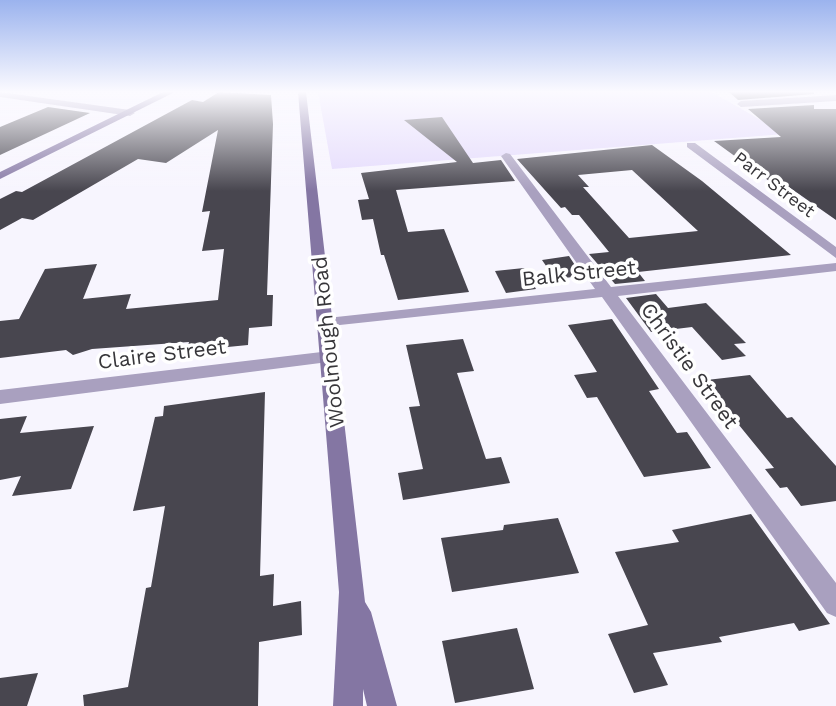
<!DOCTYPE html>
<html>
<head>
<meta charset="utf-8">
<style>
  body { margin:0 }
  canvas { display:block; background:#f7f5fe }
</style>
</head>
<body>
<canvas width="836" height="706"></canvas>
<script>
const ctx = document.querySelector('canvas').getContext('2d');
ctx.lineJoin = 'round';
function fill(path, color) { ctx.fillStyle = color; ctx.fill(path, 'evenodd'); }
function drawText(font, color, halo, rows, align = 'center') {
  ctx.font = font + ' "Work Sans",sans-serif'; ctx.lineWidth = 7; ctx.setLineDash([]); ctx.textBaseline = 'middle'; ctx.strokeStyle = halo; ctx.fillStyle = color; for (const [text, x, y, turn = 0] of rows) {
    ctx.save(); ctx.translate(x, y); ctx.rotate((+turn || 0) * Math.PI / 180); ctx.textAlign = isNaN(turn) ? turn : align; if (halo) ctx.strokeText(text, 0, 0); ctx.fillText(text, 0, 0); ctx.restore();
  }
}
const green = new Path2D(`
  M318 92H712L785 134 332 169Z`);
const building = new Path2D(`
  M219 92 271 95 273 124 267 295H273L272 326 249 328 248 345 187 351 189 342 92 349 73 355 66 350 0 358V321L19 319 45 269 97 264 83 299 131 294 126 309 218 300 224 249 202 251 210 211 202 212 218 130 166 163 138 159 33 220 22 218 0 230V199L16 191 22 192 192 100 203 102Z
  M729 92H814V94L738 100Z
  M814 105V109H836V220L786 185 776 186 714 141 781 137 748 109Z
  M48 107 90 113 0 155V127Z
  M442 117 473 163 501 160 515 181 396 190 408 232 444 229 469 292 398 300 384 255H381L373 219 362 220 358 200 369 199 361 173 457 162 404 120Z
  M652 145 702 181 791 255 638 272 645 281 615 284 589 254 609 252 579 215H572L565 207 561 208 517 159ZM632 170 698 231 629 238 583 187H589L578 175Z
  M569 256 582 276 555 279 542 260Z
  M524 268 536 289 506 293 495 271Z
  M656 294 668 308 706 303 746 343 734 344 746 356 722 360 692 327 651 332 626 298Z
  M612 319 659 389 649 391 677 433 687 432 711 468 644 477 597 397 587 398 574 375 597 372 568 325Z
  M463 339 474 371 457 373 486 459 501 457 510 483 403 500 398 473 423 469 409 407 420 406 406 345Z
  M750 375 787 418 792 417 836 466V501L801 506 787 487 780 488 765 469 774 468 721 403 713 401 698 381Z
  M265 392 260 576 274 574 273 606 301 601 302 635 259 642 258 706H84L83 695 128 687 146 588 151 587 165 506 133 511 155 417 163 416 164 406Z
  M27 416 20 433 94 426 71 489 12 496 21 476 0 480V419Z
  M751 514 830 624 799 631 794 623 719 637 722 642 653 653 668 685 634 693 608 634 648 625 615 552 679 542 672 530Z
  M558 518 579 573 452 592 441 538 503 530 504 525Z
  M517 628 534 689 455 703 442 641Z
  M38 673 27 706H0V678Z`);
const street = new Path2D(`
  M0 92 130 110 135 113 130 116 0 97Z
  M836 95V101L741 107 737 104 741 101Z
  M687 143H695L836 247V258L687 147Z
  M506 153 510 154 611 287 836 263V271L618 296 836 583V617L827 613 602 297 321 327 319 323 321 319 327 318 595 289 501 156Z
  M330 351 339 357 336 361 0 404V390Z`);
const secondary = new Path2D(`
  M163 92H175L0 179V172Z
  M298 92H306L365 602 371 612 397 706H367L363 689V706H333L339 592Z`);
const farStreetnames = [
  ["Parr Street",774,185,37]
];
const streetNames = [
  ["Balk Street",579,274,-6],
  ["Woolnough Road",329,342,-96],
  ["Claire Street",162,355,-7],
  ["Christie Street",689,366,54]
];
fill(green, '#e4dafc');
fill(building, '#48464f');
fill(street, '#a9a0bf');
fill(secondary, '#8476a3');
const sky = ctx.createLinearGradient(0, 0, 0, 191);
sky.addColorStop(0, '#9bb3ee');
sky.addColorStop(0.48, '#fbfaff');
sky.addColorStop(1, '#fbfaff00');
ctx.fillStyle = sky;
ctx.fillRect(0, 0, 836, 191);
drawText('18px', '#37363a', '#fff', farStreetnames);
drawText('21px', '#37363a', '#fff', streetNames);
</script>
</body>
</html>
